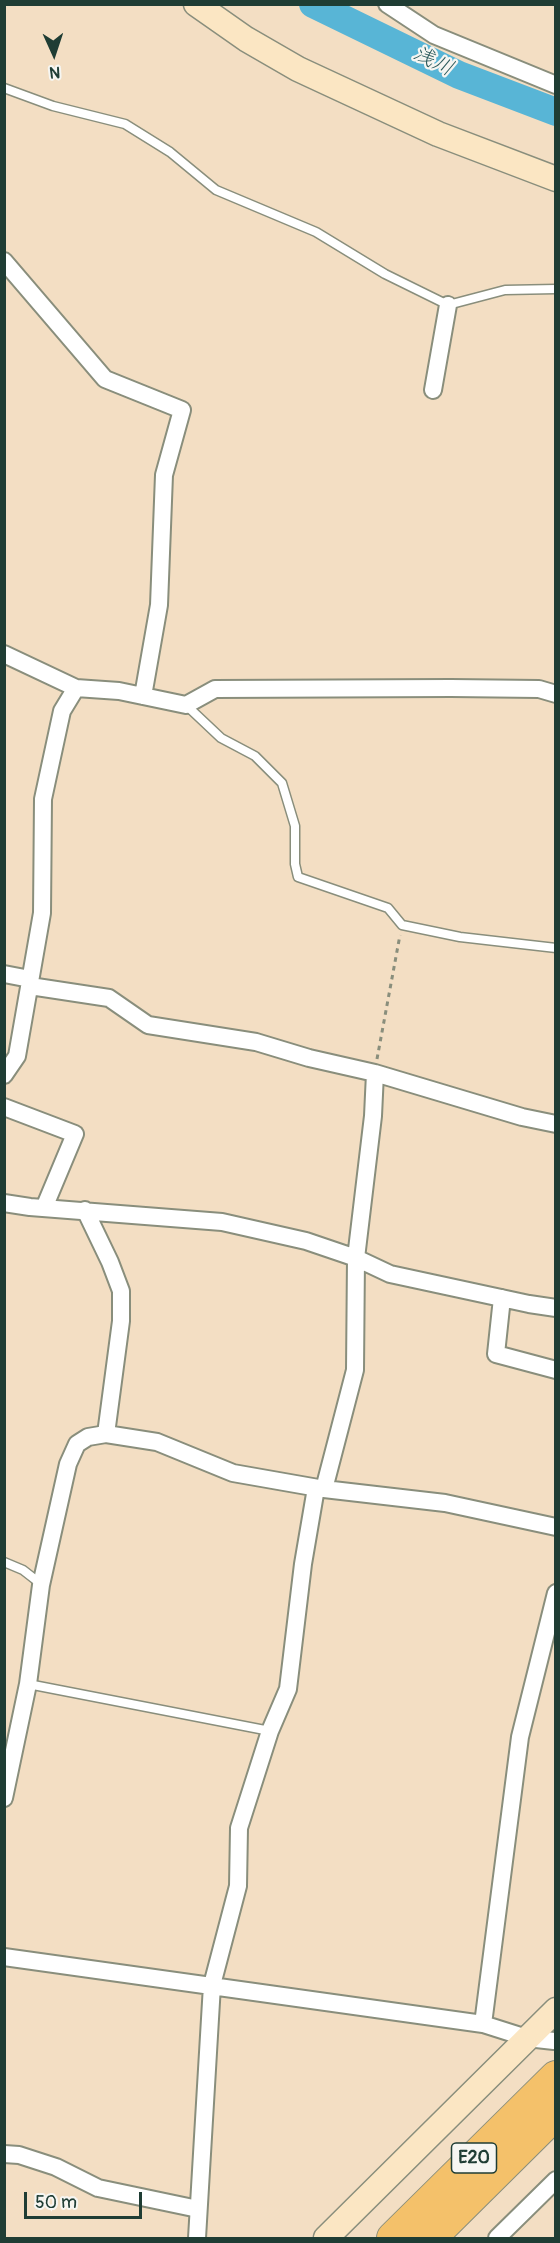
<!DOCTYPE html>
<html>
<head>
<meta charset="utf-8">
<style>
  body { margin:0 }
  #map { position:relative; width:560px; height:2243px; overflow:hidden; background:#f3dec3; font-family:Pangolin,sans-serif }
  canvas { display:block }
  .frame { position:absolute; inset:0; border:6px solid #1f3d34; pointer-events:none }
  .north { position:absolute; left:24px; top:24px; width:60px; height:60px; -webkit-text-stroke:4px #f6f6f2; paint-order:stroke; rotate:177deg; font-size:16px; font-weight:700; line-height:24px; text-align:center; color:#1f3d34 }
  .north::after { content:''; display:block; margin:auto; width:21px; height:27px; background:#1f3d34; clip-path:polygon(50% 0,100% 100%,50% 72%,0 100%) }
  .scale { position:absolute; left:24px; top:2192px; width:118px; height:27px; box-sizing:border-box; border:3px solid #1f3d34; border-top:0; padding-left:8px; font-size:18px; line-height:21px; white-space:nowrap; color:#1f3d34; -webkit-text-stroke:4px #f6f6f2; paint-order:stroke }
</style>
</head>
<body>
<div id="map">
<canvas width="560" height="2243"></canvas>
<div class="frame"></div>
<div class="north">N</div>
<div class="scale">50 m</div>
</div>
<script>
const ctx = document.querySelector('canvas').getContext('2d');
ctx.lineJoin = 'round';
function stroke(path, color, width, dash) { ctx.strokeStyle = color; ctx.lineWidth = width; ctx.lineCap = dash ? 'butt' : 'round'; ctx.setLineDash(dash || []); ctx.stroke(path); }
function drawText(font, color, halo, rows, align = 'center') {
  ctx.font = font + ' Pangolin,"Klee One",sans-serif'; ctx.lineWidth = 4.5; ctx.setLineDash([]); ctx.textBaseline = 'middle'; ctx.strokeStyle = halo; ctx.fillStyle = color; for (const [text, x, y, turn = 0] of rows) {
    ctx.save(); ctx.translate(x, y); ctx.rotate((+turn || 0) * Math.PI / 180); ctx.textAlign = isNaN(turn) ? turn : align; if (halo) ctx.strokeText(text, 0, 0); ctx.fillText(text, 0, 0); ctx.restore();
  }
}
const river = new Path2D(`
  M313 4 459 75 556 112`);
const path = new Path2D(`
  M377 1059 400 935`);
const lane = new Path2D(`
  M4 88 53 106 125 124 170 152 216 190 316 232 385 274 448 305 505 290 556 289
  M186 705 221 738 255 756 282 783 295 826V864L298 877 388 908 402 925 460 937 556 948
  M4 1562 23 1570 41 1584
  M28 1684 270 1731`);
const street = new Path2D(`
  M387 4 434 35 556 85
  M4 261 105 379 182 410 164 475 159 605 143 696
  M433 390 448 305
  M4 654 76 688 119 691 186 705 215 689 451 688 539 689 556 694
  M4 974 30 979
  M30 986 109 998 148 1025 256 1042 309 1058 375 1073 522 1117 556 1124
  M4 1075 17 1056 42 913 43 799 62 711 76 688
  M4 1107 75 1134 44 1208
  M4 1203 30 1207 222 1222 306 1241 356 1258 390 1274 529 1304 556 1308
  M85 1210 110 1262 121 1291V1321L106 1434
  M502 1298 496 1354 556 1370
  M324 1489 355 1370 356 1258 373 1116 375 1073
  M4 1798 28 1684 41 1585 68 1464 77 1444 88 1437 106 1434 157 1442 233 1473 324 1489 445 1503 556 1527
  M4 1957 483 2024 527 2038 554 2041
  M483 2024 520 1737 556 1593
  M4 2154 19 2155 56 2167 98 2188 198 2209
  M197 2238 212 1985 238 1886 239 1828 270 1731 288 1689 303 1564 316 1488
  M497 2238 556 2180`);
const secondary = new Path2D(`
  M196 4 246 39 298 69 438 134 556 179
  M326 2238 556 2010`);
const highway = new Path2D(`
  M393 2238 556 2077
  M430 2238 556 2113`);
const shields = [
  [474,2158,45]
];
const shieldNames = [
  ["E20",474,2158]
];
const waterNames = [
  ["浅川",433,62,26]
];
stroke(river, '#58b5d6', 28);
stroke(lane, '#898e7c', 11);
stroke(street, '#898e7c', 20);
stroke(secondary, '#898e7c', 27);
stroke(highway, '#898e7c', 34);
stroke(path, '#898e7c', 3, [4.5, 4.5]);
stroke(lane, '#fff', 8);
stroke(street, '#fff', 16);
stroke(secondary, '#fbe6c3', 24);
stroke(highway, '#f4c16a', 32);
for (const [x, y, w] of shields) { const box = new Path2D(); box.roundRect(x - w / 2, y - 15, w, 30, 4.5); ctx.fillStyle = '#f6f6f2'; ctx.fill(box); stroke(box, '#1f3d34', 1.5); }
drawText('bold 18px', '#1f3d34', null, shieldNames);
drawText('italic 21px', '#2d5b5c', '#f6f6f2', waterNames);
</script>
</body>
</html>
